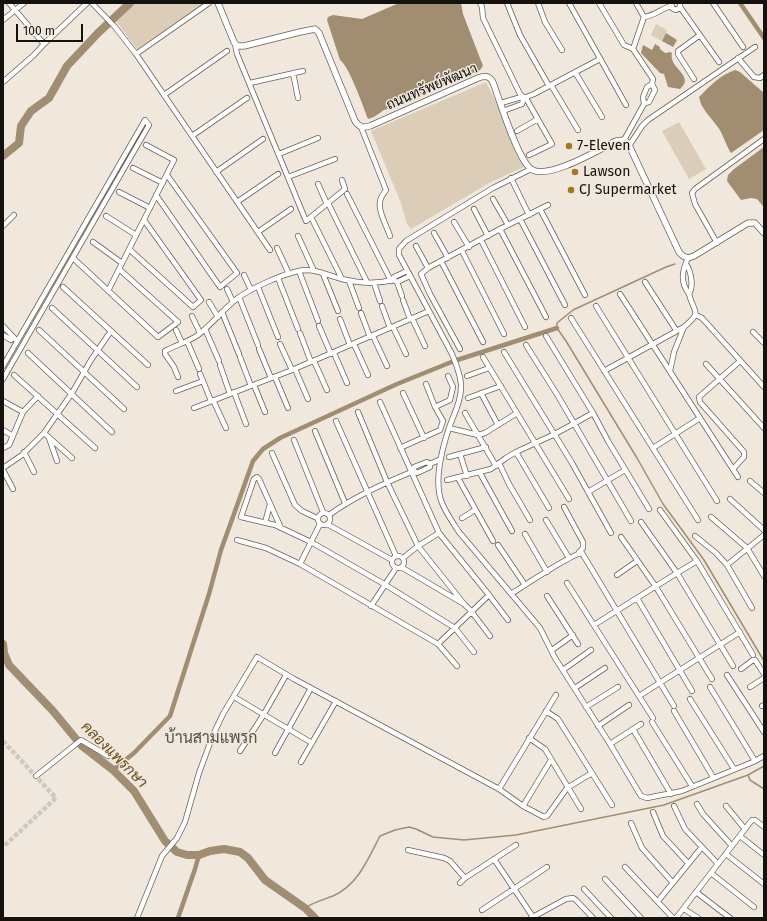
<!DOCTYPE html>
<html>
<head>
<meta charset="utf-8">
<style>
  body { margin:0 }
  #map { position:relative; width:767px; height:921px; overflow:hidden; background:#f0e8dd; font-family:"Fira Sans",sans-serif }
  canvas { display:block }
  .frame { position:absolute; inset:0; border:4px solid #14120e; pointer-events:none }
  .scale { position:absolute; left:16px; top:24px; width:67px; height:18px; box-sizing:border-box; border:2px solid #14120e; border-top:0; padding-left:5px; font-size:12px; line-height:14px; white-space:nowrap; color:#14120e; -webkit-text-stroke:3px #f0e8dd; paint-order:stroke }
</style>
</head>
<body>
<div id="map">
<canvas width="767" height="921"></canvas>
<div class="frame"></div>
<div class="scale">100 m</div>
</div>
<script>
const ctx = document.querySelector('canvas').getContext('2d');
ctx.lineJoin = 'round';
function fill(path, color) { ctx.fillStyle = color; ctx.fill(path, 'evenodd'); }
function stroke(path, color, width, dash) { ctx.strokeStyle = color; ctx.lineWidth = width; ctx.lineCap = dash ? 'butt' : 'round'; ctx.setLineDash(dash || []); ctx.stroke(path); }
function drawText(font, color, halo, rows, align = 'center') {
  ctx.font = font + ' "Fira Sans",Sarabun,sans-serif'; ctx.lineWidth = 3; ctx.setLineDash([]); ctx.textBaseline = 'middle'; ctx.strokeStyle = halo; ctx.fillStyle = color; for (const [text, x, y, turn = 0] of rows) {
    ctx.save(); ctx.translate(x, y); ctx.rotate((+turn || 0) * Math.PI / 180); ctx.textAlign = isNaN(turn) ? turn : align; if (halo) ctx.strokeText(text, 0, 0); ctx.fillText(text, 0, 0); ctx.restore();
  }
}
const green = new Path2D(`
  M133 3H204L137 49 116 21Z
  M656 24 667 30 662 41 651 35Z
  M486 82 501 112 524 167 491 182 411 229 407 224 401 203 371 131Z
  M679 122 706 169 689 179 662 131Z`);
const water = new Path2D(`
  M399 3H461L463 14 483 66 480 70 471 74 457 78 405 103 384 110 374 117 368 119C363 106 349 66 340 60L327 20 328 17 333 15 362 19Z
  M666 33 677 40 673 47 662 41Z
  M655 44 660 47V49L665 53 670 52 672 53C668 68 696 76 680 89L668 87 664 74 660 73 641 53 643 45 652 50Z
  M735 70 740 72 764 93V130L731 153C725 144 723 133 717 126 710 116 701 109 699 97 710 86 720 75 735 70Z
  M764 147V205L763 206 757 199 751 198 741 200 727 181 728 175 734 169Z`);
const stream = new Path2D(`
  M675 264 666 267 573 310 557 323V328L566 341 637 458 663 504 704 560 764 661
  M748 775 750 780 764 789
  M305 908C314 902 323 900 333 896 358 885 368 859 380 836L395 830 409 827 416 829 433 837 464 840 516 835 664 805 748 775 764 766`);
const canal = new Path2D(`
  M740 3 764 38
  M113 770 134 753 170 716 209 594 221 550 253 461 263 449 280 438 397 384 454 361 557 328
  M178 918 195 869 199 855`);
const river = new Path2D(`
  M3 156 19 143 21 126 31 111 49 98 67 66 98 33 130 3
  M3 644 4 653 9 665 53 711 81 745 113 770 134 791 165 841 177 852 187 855H199L210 851 224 849 240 852 248 858 265 880 305 908 315 918`);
const minorTunnel = new Path2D(`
  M3 741 56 798 3 847`);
const minor = new Path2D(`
  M92 3 115 27 136 54 270 250
  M480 3 482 7 483 18 520 94 527 100 552 144 529 155
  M507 3 520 35 549 86
  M538 3 545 22 562 50
  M569 3 626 105
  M599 3 624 45 633 49 644 17C654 16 661 9 671 6
  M636 3 644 17
  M671 3 672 8 676 10 680 7V3
  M713 3 743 47
  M680 7 719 62
  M3 20 24 3
  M44 44 87 3
  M235 44 237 54 306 221 345 189 342 180
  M136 54 209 3
  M738 58 754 77 760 78 764 75
  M575 72 602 117
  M293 73 298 98
  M694 79 678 54V51L700 35
  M3 82 34 55 44 44 9 3
  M250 83 303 71
  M551 85 578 130
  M164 95 227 51
  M524 98 534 94 600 59
  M501 103 518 98H524L522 104 503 111
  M644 104 643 97 647 87 652 84
  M361 127 386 190C385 192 382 195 381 198 376 209 387 226 390 236
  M517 131 538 119
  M192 136 247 98
  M624 140 644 104 649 102 655 90 652 84 653 79 633 49
  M629 146 642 126 648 120 755 47
  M279 154 318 138
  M133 168 163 183
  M531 169 493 188 406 241 399 249V255L452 354C456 364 460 373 461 384 462 399 454 414 449 428 442 449 433 481 442 503 446 513 453 523 459 532L540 628 555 658 610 744 641 796 647 798 682 791 753 762 764 756
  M216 172 263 139
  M288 177 335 159
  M511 178 529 215
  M318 184 327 204
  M119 192 150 208
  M347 194 391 281
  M156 195 220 287 237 273 167 175
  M493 199 508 225
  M237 202 278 174
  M329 205 367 282
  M474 209 488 236
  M540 209 585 295
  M106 216 136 235
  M312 219 342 279
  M520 219 565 305
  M454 222 469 247
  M3 226 14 215
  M500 229 546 317
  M258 232 291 209
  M434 233 448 258
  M298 236 314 271
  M481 240 525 327
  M93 242 122 263
  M717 243 695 204 692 193 695 189 764 139
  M416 246 428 268
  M277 248 289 274
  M129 249 193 307 201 300 144 220
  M462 251 504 334
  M73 258 158 337 178 322 119 269
  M441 261 483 342
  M686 264C691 271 694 286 689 294 680 282 682 271 688 258
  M299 271 318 321
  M323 274 338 311
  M244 275 251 290
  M278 278 298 329
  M393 280 394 277 407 271
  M349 281 359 308
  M397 282 402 296
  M645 282 676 330
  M374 283 380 301
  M63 287 148 365
  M258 287 278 337
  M227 289 233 302
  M108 291 174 160 146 145
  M620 294 738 477
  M239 297 258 345
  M403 300 410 319
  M209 302 218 317
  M382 306 390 328
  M596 306 717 501
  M52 308 137 387
  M222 312 239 354
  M361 313 370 337
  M696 315 702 318 764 387
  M192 316 200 333
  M412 318 425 346
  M571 318 698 520
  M340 319 350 345
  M3 326 17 341
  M319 326 331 354
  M393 327 406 354
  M205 329 219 361
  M39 330 124 409
  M176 330 182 343
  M753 332 764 343
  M300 333 311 362
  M3 335 11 340
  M373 336 387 366
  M546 336 593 413 608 441 649 509
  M187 341 199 369
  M280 344 292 370
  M354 344 368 375
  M526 345 558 396 631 521
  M259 349 271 378
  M460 349 430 294 421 274 428 268 500 229 548 205
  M504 352 572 463 611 533
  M28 353 112 432
  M334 353 347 383
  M240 357 251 386
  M483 357 569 499
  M314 361 327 390
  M706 364 764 428
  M220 365 230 394
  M3 366 145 120 149 125 3 379
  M295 369 308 399
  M604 371 684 327C703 311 694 314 689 294
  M670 371 674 352 684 327
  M200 374 203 381
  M14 375 95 448
  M467 376 489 368
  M178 377 174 367 165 354V351C176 345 188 342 198 335 211 325 221 312 234 301 248 289 288 271 306 270 318 270 330 276 342 279 358 283 377 284 393 280L397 282 410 276
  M275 377 288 408
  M254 385 265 412
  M176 391 203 381 211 401
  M234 392 246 424
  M403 393 424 438
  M481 393 498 425
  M468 398 501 386
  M213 400 226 428
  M3 401 23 412
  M380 402 439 533 489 595
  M435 407 450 400 453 387 448 376
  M194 408 292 370 429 311
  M358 412 387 482 418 546 464 604
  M465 413 496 466
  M336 421 396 556
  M449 428 478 435 485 433 517 413
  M3 430 13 436
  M315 431 345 503
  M44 433 72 458
  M49 438 57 461
  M294 440 323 512
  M3 448 9 445 23 412 38 396
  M400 448 440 430 443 421 435 407 426 384
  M653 448 700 418
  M24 452 34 472
  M516 452 549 508
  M272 453 295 505 302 511 317 518
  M460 454 467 476
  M449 457 486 447
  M499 463 509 484 530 520
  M3 468 22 455 44 433 72 393 91 360 111 331
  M733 469 744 457V452L700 402 699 397 740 361
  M3 470 13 489
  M414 471 417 473 430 467V464
  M480 473 512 531
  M458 478 493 541
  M447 480 491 469 506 458 516 452 555 434 593 413
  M750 481 764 493
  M588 492 625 470
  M730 499 764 530
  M564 507 583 542V548L579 552
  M660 510 697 561 753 655
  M318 519a6 6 0 1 1 12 0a6 6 0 1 1-12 0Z
  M329 515C355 496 384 483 414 471V467L427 462 430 464 441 459
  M711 517 747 548 764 576
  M462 518 475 510
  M546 520 569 558
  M641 522 677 573 697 561
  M265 523 270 504
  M327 524 392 560
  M281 528 259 479 257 477 254 479 241 517 275 525 311 542 384 584 455 628 474 652
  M525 534 547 572
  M695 536 716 553 727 565 752 608
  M621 537 656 587 712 679
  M237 540 266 548 300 564 438 644 489 595 508 620
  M498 545 525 585
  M392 562a6 6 0 1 1 12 0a6 6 0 1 1-12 0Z
  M403 558 418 546 439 533
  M300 564 320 524
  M727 565 764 535
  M401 567 464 604 471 611 490 636
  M617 575 637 561
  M567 583 653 718
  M511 594C522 587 573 553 582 553L674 706
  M547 596 578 644
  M637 598 692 691
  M371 606 396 568
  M594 625 677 573 733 666
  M438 644 457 666
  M552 650 573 635
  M741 669 753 660H755L764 674
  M563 670 591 650
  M727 675 764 732
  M710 687 755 761
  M750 687 764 678
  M575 688 605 668
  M639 696 740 632
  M234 697 312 743
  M690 699 734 769
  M762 706 764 705
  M586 707 618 687
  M546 711 558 719 612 805
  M674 711 713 777
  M652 722 692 786
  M598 726 629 705
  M633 729 671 794
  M529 738 545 749 581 809
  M610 744 641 724
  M240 751 264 714 286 675
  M275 753 311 688
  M301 762 336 701
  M36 776 81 740 108 756
  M499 789 523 806 544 817 547 816 567 788 592 773
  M697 804 703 814 732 846
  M523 806 551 760
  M674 806 685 829 718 864
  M726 806 745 829
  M653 812 663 836 688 863
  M631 823 642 848 673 883
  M740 836 764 855
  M408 850 444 858 450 861 465 878 516 845
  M726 854 764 884
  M494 859 533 917
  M625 867 673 918
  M711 873 754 907
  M605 879 641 918
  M460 883 465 878
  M584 889 611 918
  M696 892 730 918
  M658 901 702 847
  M684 909 698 918
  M482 910 547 867
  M137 918 162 856 177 838 185 822 199 773 213 735 223 714 257 657 294 679 499 789 556 695
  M531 918 566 899 573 898 576 900 593 918
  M676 918 752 820H755L764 827`);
const tertiary = new Path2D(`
  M218 3 234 42 237 46H244L300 32 315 29 319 33 355 121C359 127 363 128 370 126L478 78C486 75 491 76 494 85 500 102 518 160 531 169 547 181 600 149 616 141L624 140 628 143 679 252 683 256 688 258 694 256 748 223H755L764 233`);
const markers = [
  [569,146,4,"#a37728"],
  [575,172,4,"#a37728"],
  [571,190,4,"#a37728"]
];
const streetNames = [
  ["ถนนทรัพย์พัฒนา",432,87,-23]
];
const poiNames = [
  ["7-Eleven",577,146],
  ["Lawson",583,172],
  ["CJ Supermarket",579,190]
];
const waterNames = [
  ["คลองแพรกษา",114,755,45]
];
const quarterNames = [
  ["บ้านสามแพรก",211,739]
];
fill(green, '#dbcdb7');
fill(water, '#a18e72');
stroke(stream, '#a18e72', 1.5);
stroke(canal, '#a18e72', 4.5);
stroke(river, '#a18e72', 8);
stroke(minorTunnel, '#cfc8be', 4.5, [4.5, 2]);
stroke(minor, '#686157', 6);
stroke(tertiary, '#686157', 7);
stroke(minor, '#fff', 4.5);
stroke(tertiary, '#fff', 5.5);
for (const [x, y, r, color] of markers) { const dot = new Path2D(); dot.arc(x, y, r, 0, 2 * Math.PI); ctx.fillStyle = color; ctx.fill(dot); stroke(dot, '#f0e8dd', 1.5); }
drawText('14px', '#14120e', '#f0e8dd', streetNames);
drawText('14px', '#14120e', '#f0e8dd', poiNames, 'left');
drawText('italic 15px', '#6d501f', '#f0e8dd', waterNames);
drawText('16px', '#595349', '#f0e8dd', quarterNames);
</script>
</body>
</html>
